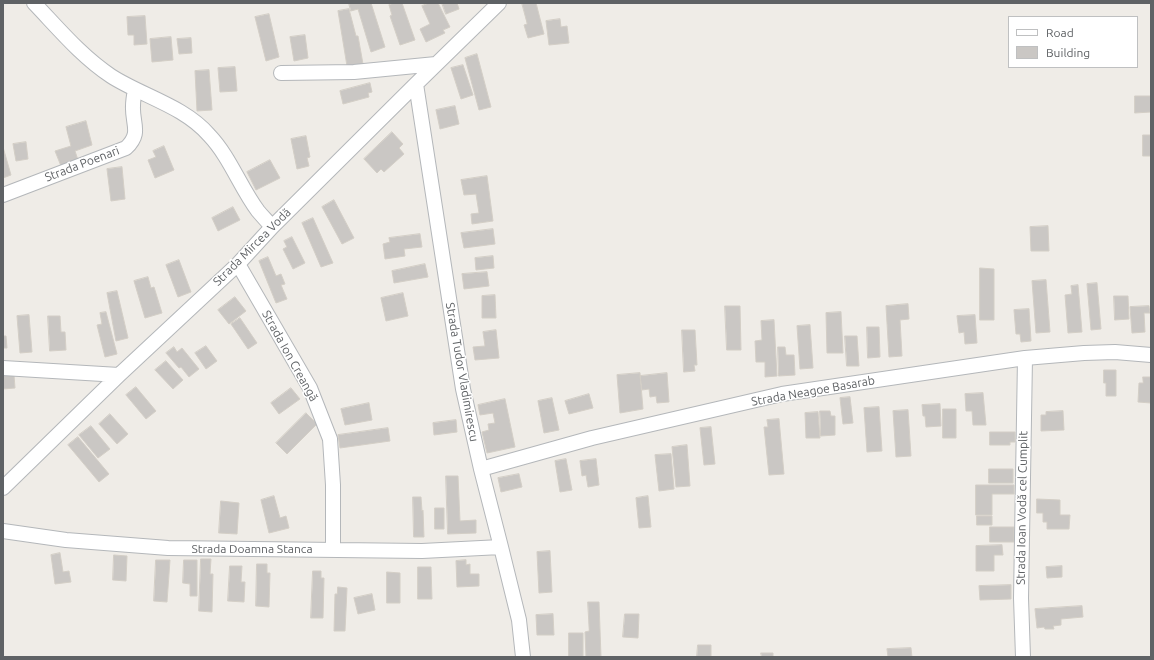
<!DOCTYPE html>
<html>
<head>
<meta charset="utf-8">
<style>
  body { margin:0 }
  #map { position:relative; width:1154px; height:660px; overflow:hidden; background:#efece7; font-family:Ubuntu,sans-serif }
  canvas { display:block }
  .frame { position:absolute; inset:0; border:4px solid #5f6265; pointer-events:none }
  .legend { position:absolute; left:1008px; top:16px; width:130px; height:52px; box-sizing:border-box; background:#fff; border:1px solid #bfc0c1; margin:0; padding:5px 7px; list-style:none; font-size:12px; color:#5f6265 }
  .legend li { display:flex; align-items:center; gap:8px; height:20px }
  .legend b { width:20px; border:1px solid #bfc0c1 }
</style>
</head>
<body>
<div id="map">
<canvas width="1154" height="660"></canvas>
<div class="frame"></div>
<ul class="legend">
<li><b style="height:5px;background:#fff"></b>Road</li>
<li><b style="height:11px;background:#cac7c4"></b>Building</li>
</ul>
</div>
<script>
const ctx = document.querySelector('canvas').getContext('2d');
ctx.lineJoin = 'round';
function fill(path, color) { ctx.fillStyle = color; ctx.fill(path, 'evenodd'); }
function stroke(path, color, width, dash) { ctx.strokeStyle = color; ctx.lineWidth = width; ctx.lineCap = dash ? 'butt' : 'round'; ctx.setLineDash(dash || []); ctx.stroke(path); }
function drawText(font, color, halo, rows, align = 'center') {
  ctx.font = font + ' Ubuntu,sans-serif'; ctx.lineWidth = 3; ctx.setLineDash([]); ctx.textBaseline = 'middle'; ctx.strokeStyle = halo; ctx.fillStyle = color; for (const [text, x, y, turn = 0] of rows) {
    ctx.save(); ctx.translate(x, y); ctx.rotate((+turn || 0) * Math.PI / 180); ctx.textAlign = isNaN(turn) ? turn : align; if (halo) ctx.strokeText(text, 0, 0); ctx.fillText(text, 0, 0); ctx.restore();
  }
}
const building = new Path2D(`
  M349 3H371L385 47 371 52 358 9 351 11Z
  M394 3H402L415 40 400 45 390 16 392 15 389 5Z
  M429 3H438L450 27 443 30 445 33 426 42 420 29 430 24 422 6Z
  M442 3H457L459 9 446 14Z
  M522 3H536L544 34 528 38 524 25 527 24Z
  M349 9 356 36H358L363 64 347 66 338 11Z
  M269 14 279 57 266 61 255 17Z
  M145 16 147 44 134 45V35H128L127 17Z
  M560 19 561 27 567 26 569 43 549 45 546 21Z
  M305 35 308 58 294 61 290 37Z
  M171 37 173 60 152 62 150 39Z
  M191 38 192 53 179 54 177 39Z
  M477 54 491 107 479 110 465 58Z
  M463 65 473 95 461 99 451 68Z
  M235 67 237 91 220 92 218 68Z
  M209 70 212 110 197 111 195 71Z
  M370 83 372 92 368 93 369 97 343 104 340 91Z
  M1135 96H1151V112L1135 113Z
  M455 106 459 124 440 129 436 110Z
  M86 121 92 145 75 151 78 160 61 166 55 151 71 146 66 127Z
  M392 132 403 144 399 148 404 154 384 172 381 169 377 173 364 159Z
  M1143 135H1151V156H1143Z
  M306 136 310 157 307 158 309 166 297 169 291 139Z
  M26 142 28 159 16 161 13 144Z
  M164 146 174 170 155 178 148 160 156 157 153 151Z
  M3 147 11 175 3 178Z
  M270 160 280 178 256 190 247 172Z
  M122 167 125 199 111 201 107 169Z
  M487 176 493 221 472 224 471 214 479 213 476 194 464 195 461 180Z
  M334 200 354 238 342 244 322 207Z
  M233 207 240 220 218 231 212 218Z
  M313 218 333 263 321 267 302 223Z
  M1048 226 1049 251H1031L1030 227Z
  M493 229 495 244 464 248 461 233Z
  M420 234 422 247 404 249 405 256 385 259 383 244 390 242 389 238Z
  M292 237 305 263 293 269 283 249 287 247 284 241Z
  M493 256 494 268 476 270 475 258Z
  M268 257 276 276 281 274 285 284 281 285 287 299 276 303 259 261Z
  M179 260 191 292 178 297 166 265Z
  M425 264 428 277 394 283 392 271Z
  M980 268 994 269V320H980Z
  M487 272 489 286 464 289 462 274Z
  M148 277 151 288 154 287 162 313 145 318 134 281Z
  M1046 280 1050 332 1036 333 1032 281Z
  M1097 283 1101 329 1091 330 1087 284Z
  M1078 285 1082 332 1068 333 1065 295 1072 294 1071 286Z
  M117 291 128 338 116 341 107 293Z
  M403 293 408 316 386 321 381 298Z
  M495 295 496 318H482V296Z
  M1114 296H1128L1129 319 1115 320Z
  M235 297 246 311 229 324 218 310Z
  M908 304 909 319 900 320 902 356 889 357 886 306Z
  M725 306H740L741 350H727Z
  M1149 306 1150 313H1144L1145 332 1132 333 1130 307Z
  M1029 309 1031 341 1021 342 1020 334H1016L1014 310Z
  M106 312 117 354 105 357 97 325 102 324 100 313Z
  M841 312 843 353H827L826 313Z
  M29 315 32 352 20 353 17 316Z
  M975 315 977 343 965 344 964 332 959 333 957 316Z
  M48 316H60L61 332H65L66 350 50 351Z
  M240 318 257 343 248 349 231 324Z
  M774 320 777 376 765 377V362H756L755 341 762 340 761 321Z
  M810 325 813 368 800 369 797 326Z
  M867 327H879L880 357 868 358Z
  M496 330 499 358 475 360 473 347 485 346 483 332Z
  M682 330H695L697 365H694L695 371 684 372Z
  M3 336H6L7 348H3Z
  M845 336H857L859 366H847Z
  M206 346 217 361 206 369 195 353Z
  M174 347 177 352 182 348 199 369 189 377 181 367 179 368 166 353Z
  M778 347H785L786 355H794L795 375 779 376Z
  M166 361 183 380 173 389 155 370Z
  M1104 370H1116V396H1106V383H1104Z
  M640 373 643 409 620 413 617 375Z
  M667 373 669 402 657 403 656 396 650 397 649 389 642 390 640 376Z
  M14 375 15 388 3 389V376Z
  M1143 377H1151V403L1138 402 1139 383H1143Z
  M136 387 156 411 146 419 126 395Z
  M291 388 300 399 279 414 271 403Z
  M983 393 986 425H973L972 411H966L965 394Z
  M589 394 593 408 569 414 565 401Z
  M850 397 853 423 843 424 840 398Z
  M552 398 559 430 544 433 538 401Z
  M505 399 515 447 487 453 482 432 489 430 488 424 495 423 493 413 480 415 478 405Z
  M369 403 372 420 345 425 341 409Z
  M940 404 941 426 926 427 925 416H923L922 405Z
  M879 407 882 451 867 452 864 408Z
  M943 409H956V438H943Z
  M908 410 911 456 896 457 893 411Z
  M820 411H830L831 416H835V435L821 436Z
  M1063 411 1064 430 1041 431V415H1046V412Z
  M818 412 820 438H806L805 413Z
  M306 413 317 424 287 454 276 443Z
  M110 414 128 434 117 444 99 424Z
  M779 419 784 474 769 475 764 427H768L767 420Z
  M456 420 457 432 434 435 433 423Z
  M91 426 110 449 98 458 79 435Z
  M711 427 715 464 704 465 700 428Z
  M388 428 390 441 340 448 338 435Z
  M990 432H1015V442H1010V445H990Z
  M78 437 109 474 99 482 68 445Z
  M687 445 690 486 676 487 672 447Z
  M671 454 674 489 659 491 655 455Z
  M566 459 572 490 560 492 555 461Z
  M596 459 599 485 588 487 586 475 582 476 580 461Z
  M989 469H1013V483H989Z
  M519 474 522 487 501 492 498 478Z
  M446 476H458L460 521 476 520V533L448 534Z
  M976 485H1014V494H992V515H976Z
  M274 496 280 518 286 516 289 528 269 533 261 500Z
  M648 496 651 527 639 528 636 498Z
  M413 497H421L422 511 423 510 424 537H414Z
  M1037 499 1060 500V515H1070L1069 529H1047V522H1043V513H1037Z
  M221 501 239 503 237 534 219 533Z
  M435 508H444V529H435Z
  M977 516H992V525H977Z
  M990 527H1014V542H990Z
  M1002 545 1003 555H994V571H976V546Z
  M550 551 552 592 539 593 537 552Z
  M60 553 63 572 69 571 71 582 55 584 51 555Z
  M114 555 127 556 126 581 113 580Z
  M201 559H211L210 574H213L212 612 199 611Z
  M156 560H170L167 602 154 601Z
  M184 560H197V596H190V584L183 583Z
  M466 560V565L470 564V574H479V586L457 587 456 561Z
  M257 564H267V573H270L269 607 256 606Z
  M230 566H242L241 582H245L244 602 228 601Z
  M1062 566V577L1047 578 1046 567Z
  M418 567H431L432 599H418Z
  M313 571H321V578H324L323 618H311Z
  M387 572 400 573V603H387Z
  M1011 585V599L980 600 979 586Z
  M338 587 347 588 345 631H334L335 594H337Z
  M372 594 375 610 358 614 354 598Z
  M588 602H599L601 657H586L585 632 589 631Z
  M1082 606 1083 617 1061 619V625L1053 626 1054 629H1045L1044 627 1037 628 1035 609Z
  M553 614 554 635H537L536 615Z
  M625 614H639L638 638 623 637Z
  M569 633H583V657H569Z
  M698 645H711V657H697Z
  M911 648 912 657H888L887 649Z
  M761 653H773V657H762Z`);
const minor = new Path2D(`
  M34 3C58 28 81 56 111 76 142 96 184 106 209 135 230 157 240 187 258 211 263 217 268 222 272 227
  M281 73 354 72 436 64
  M416 84 463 389 481 469 501 547 519 620 523 657
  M3 195 126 148C142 133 132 124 133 106 133 100 134 95 135 90
  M238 264 310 388 330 439 333 485V549
  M3 368 119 375
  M481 469 592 438 782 394 1025 358 1084 353 1115 352 1151 355
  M3 488 119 375 238 264 272 227 416 84 499 3
  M3 531 66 540 168 548 422 551 501 547
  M1023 657 1021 598 1025 358`);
const streetNames = [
  ["Strada Poenari",82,164,-21],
  ["Strada Mircea Vodă",252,247,-45],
  ["Strada Ion Creangă",290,356,61],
  ["Strada Tudor Vladimirescu",462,372,80],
  ["Strada Neagoe Basarab",813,391,-10],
  ["Strada Ioan Vodă cel Cumplit",1022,508,-89],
  ["Strada Doamna Stanca",252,549]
];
fill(building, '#cac7c4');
stroke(building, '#d3cec6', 1);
stroke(minor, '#b4b7ba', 16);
stroke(minor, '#fff', 14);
drawText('12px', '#5f6265', '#fff', streetNames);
</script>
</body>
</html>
